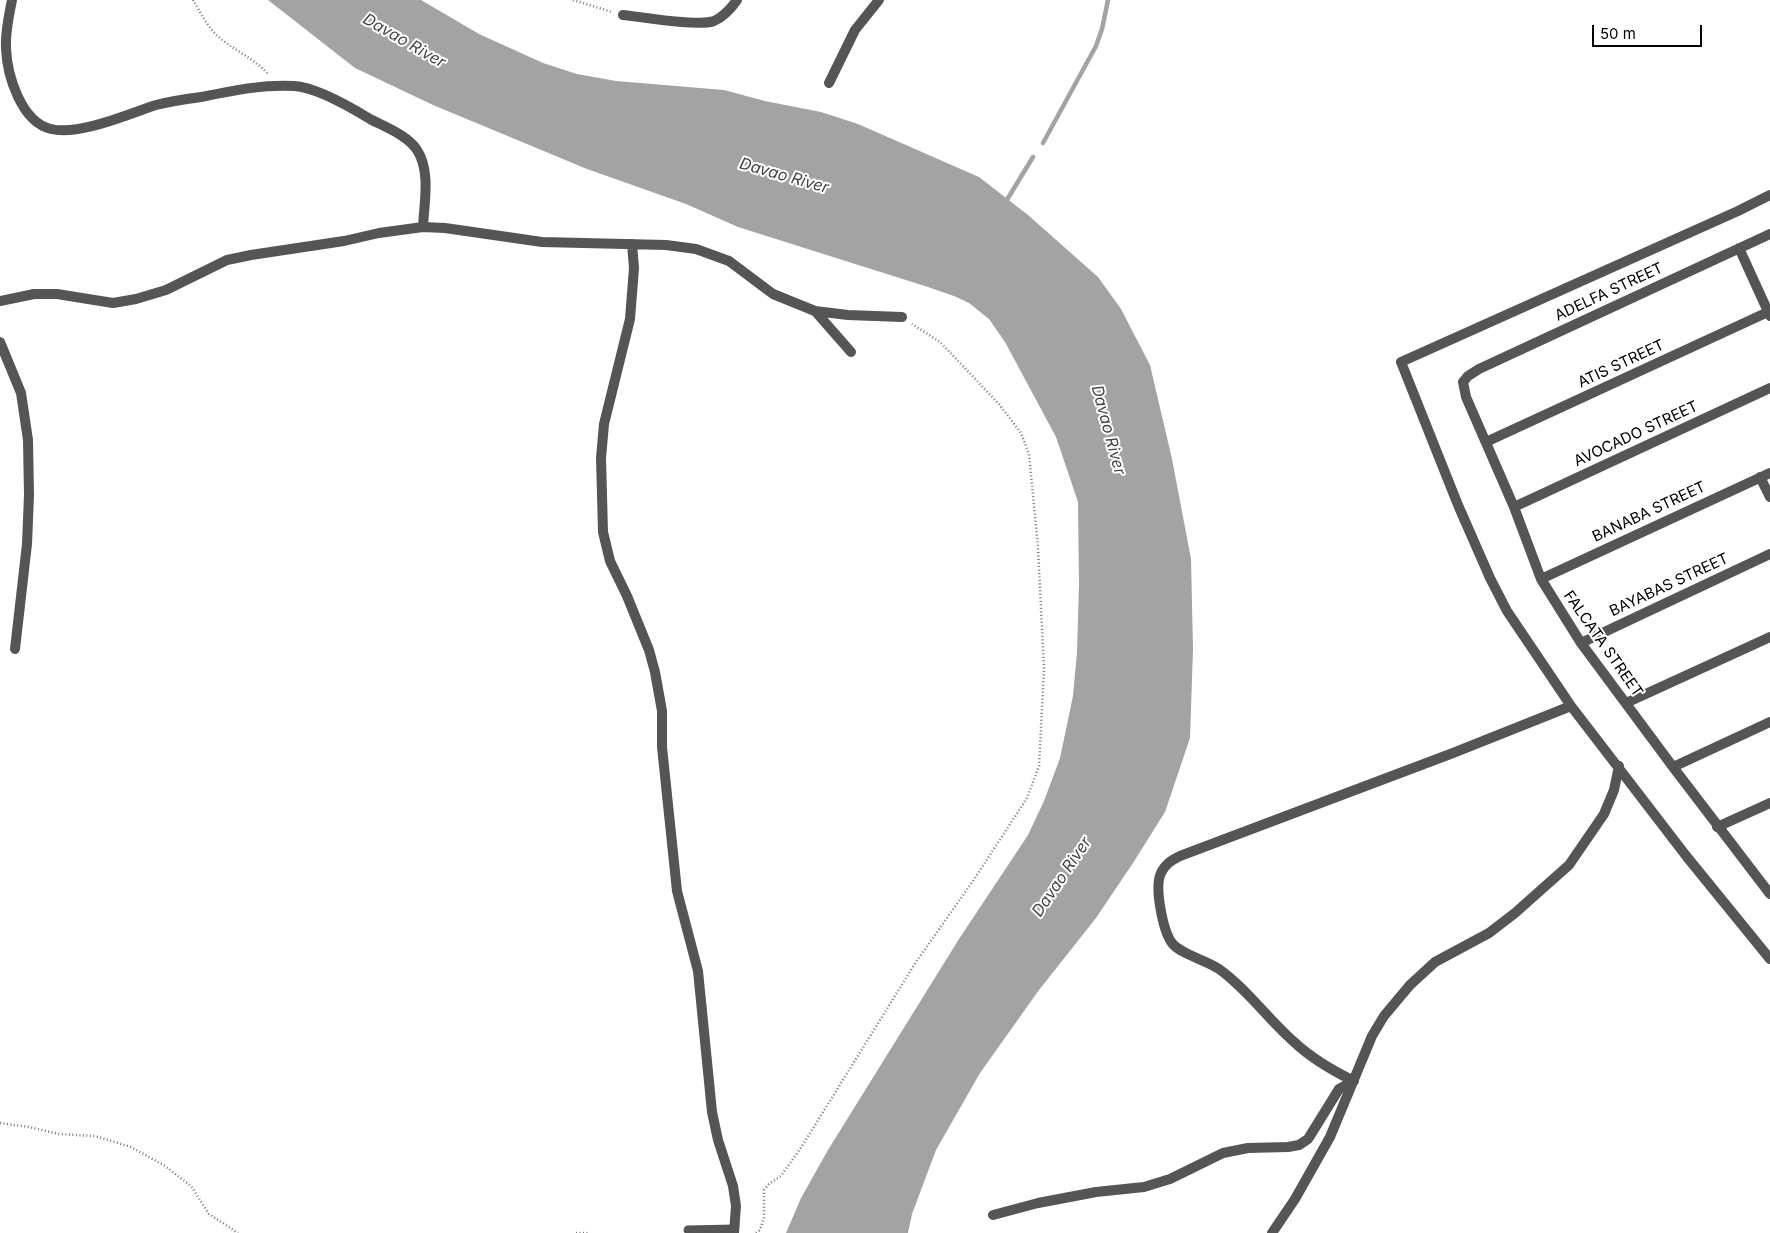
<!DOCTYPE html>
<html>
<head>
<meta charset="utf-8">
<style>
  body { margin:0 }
  #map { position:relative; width:1770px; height:1233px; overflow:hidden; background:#fff; font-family:Inter,sans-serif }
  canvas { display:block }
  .scale { position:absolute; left:1592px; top:25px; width:110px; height:22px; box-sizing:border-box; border:2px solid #000; border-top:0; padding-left:6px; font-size:15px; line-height:18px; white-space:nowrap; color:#000; -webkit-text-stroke:4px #fff; paint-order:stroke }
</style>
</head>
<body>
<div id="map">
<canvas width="1770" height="1233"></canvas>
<div class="scale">50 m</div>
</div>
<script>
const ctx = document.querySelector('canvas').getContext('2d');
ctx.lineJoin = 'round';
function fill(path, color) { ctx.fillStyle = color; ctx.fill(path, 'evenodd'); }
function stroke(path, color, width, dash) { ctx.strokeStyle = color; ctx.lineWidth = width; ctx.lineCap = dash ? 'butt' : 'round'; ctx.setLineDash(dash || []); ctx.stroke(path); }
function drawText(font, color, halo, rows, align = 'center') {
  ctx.font = font + ' Inter,sans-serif'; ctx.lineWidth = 4; ctx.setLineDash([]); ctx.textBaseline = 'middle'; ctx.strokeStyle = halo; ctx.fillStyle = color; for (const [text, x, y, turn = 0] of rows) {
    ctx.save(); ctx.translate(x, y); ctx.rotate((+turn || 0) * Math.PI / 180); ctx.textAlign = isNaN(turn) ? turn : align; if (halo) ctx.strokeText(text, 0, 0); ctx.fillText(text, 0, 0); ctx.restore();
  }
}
const water = new Path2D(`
  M268 0H421L479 34 543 63 577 74 616 81 724 90 765 101 821 112 858 124 979 177 1028 215 1098 277 1121 309 1150 365 1172 459 1191 559 1193 649 1190 738 1165 812 1133 863 1096 918 1039 990 980 1073 936 1150 912 1214 908 1233H786L801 1198 828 1150 959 939 1028 835 1044 801 1060 758 1073 696 1077 652 1079 584 1078 502 1056 437 1005 342 989 319 969 303 954 296 928 287 738 227 686 204 587 169 433 105 355 68Z`);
const stream = new Path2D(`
  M1043 143 1096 46 1102 29 1108 0
  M1005 203 1033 157`);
const path = new Path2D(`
  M193 0C201 13 208 29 221 39 237 52 255 59 269 75
  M573 0 612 12
  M0 1123 29 1127 59 1134 95 1136 131 1147 165 1166 191 1186 209 1214 238 1233
  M576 1233H588
  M756 1233 760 1230 764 1218V1190L769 1184 781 1176 802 1146 916 962 973 881 1027 798 1039 766 1044 669 1038 547 1029 454 1021 433 999 404 940 342 912 324`);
const service = new Path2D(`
  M688 1230 734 1229`);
const minor = new Path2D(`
  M12 0C9 16 5 32 6 48 7 75 21 122 51 129 79 136 128 114 156 105 171 101 186 99 201 97 231 91 263 84 294 86 315 87 352 108 370 119 385 127 407 135 417 150 431 171 424 204 423 227
  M623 15C642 17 699 27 714 21 723 17 732 7 737 0
  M829 83 855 30 879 0
  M1770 195 1738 211 1401 362 1458 505 1490 578 1507 611 1571 706 1687 857 1770 959
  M1770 234 1479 369 1468 376 1463 382 1466 397 1514 507 1541 579 1581 643 1673 767 1770 894
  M632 244 634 268 630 319 604 424 601 458 603 532 610 561 627 596 649 650 655 672 662 711V747L677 891 698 971 712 1112 718 1140 733 1186 736 1206 734 1233
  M1739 248 1770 316
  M0 301 34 294H57L113 303 136 299 166 290 227 260 251 255 344 241 379 233 423 227 445 228 542 242 666 245 696 249 729 261 773 294 815 311 848 315 902 317
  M815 311 851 352
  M0 342 21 393 28 440 29 495 27 544 15 649
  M1486 442 1768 312
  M1760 477 1770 497
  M1514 507 1770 388
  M1541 579 1770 473
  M1581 643 1770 554
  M1626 703 1770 637
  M1673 767 1770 722
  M1717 827 1770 803
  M1354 1081C1331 1070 1311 1058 1293 1041 1267 1018 1247 989 1219 969 1206 960 1180 954 1172 943 1163 931 1154 887 1161 873 1165 864 1172 860 1180 856L1453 753 1571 706
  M993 1215 1038 1203 1096 1192 1144 1187 1170 1179 1223 1153 1248 1148 1288 1147 1299 1145 1308 1139 1339 1089 1354 1081
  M1272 1233 1295 1199 1330 1137 1372 1036 1384 1016 1410 985 1435 962 1489 933 1515 913 1569 865 1604 814 1614 790 1619 766`);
const streetNames = [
  ["ADELFA STREET",1609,292,-25],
  ["ATIS STREET",1621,364,-25],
  ["AVOCADO STREET",1636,434,-25],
  ["BANABA STREET",1649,512,-25],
  ["BAYABAS STREET",1669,585,-25],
  ["FALCATA STREET",1603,644,55]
];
const waterNames = [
  ["Davao River",404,41,30],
  ["Davao River",784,176,16],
  ["Davao River",1108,430,75],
  ["Davao River",1062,877,-56]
];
fill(water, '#a3a3a3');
stroke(stream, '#a3a3a3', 4.5);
stroke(path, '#777', 2.5, [1, 2.5]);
stroke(service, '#555', 9);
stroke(minor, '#555', 10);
drawText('15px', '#000', '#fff', streetNames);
drawText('italic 16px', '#444', '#fff', waterNames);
</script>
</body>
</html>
